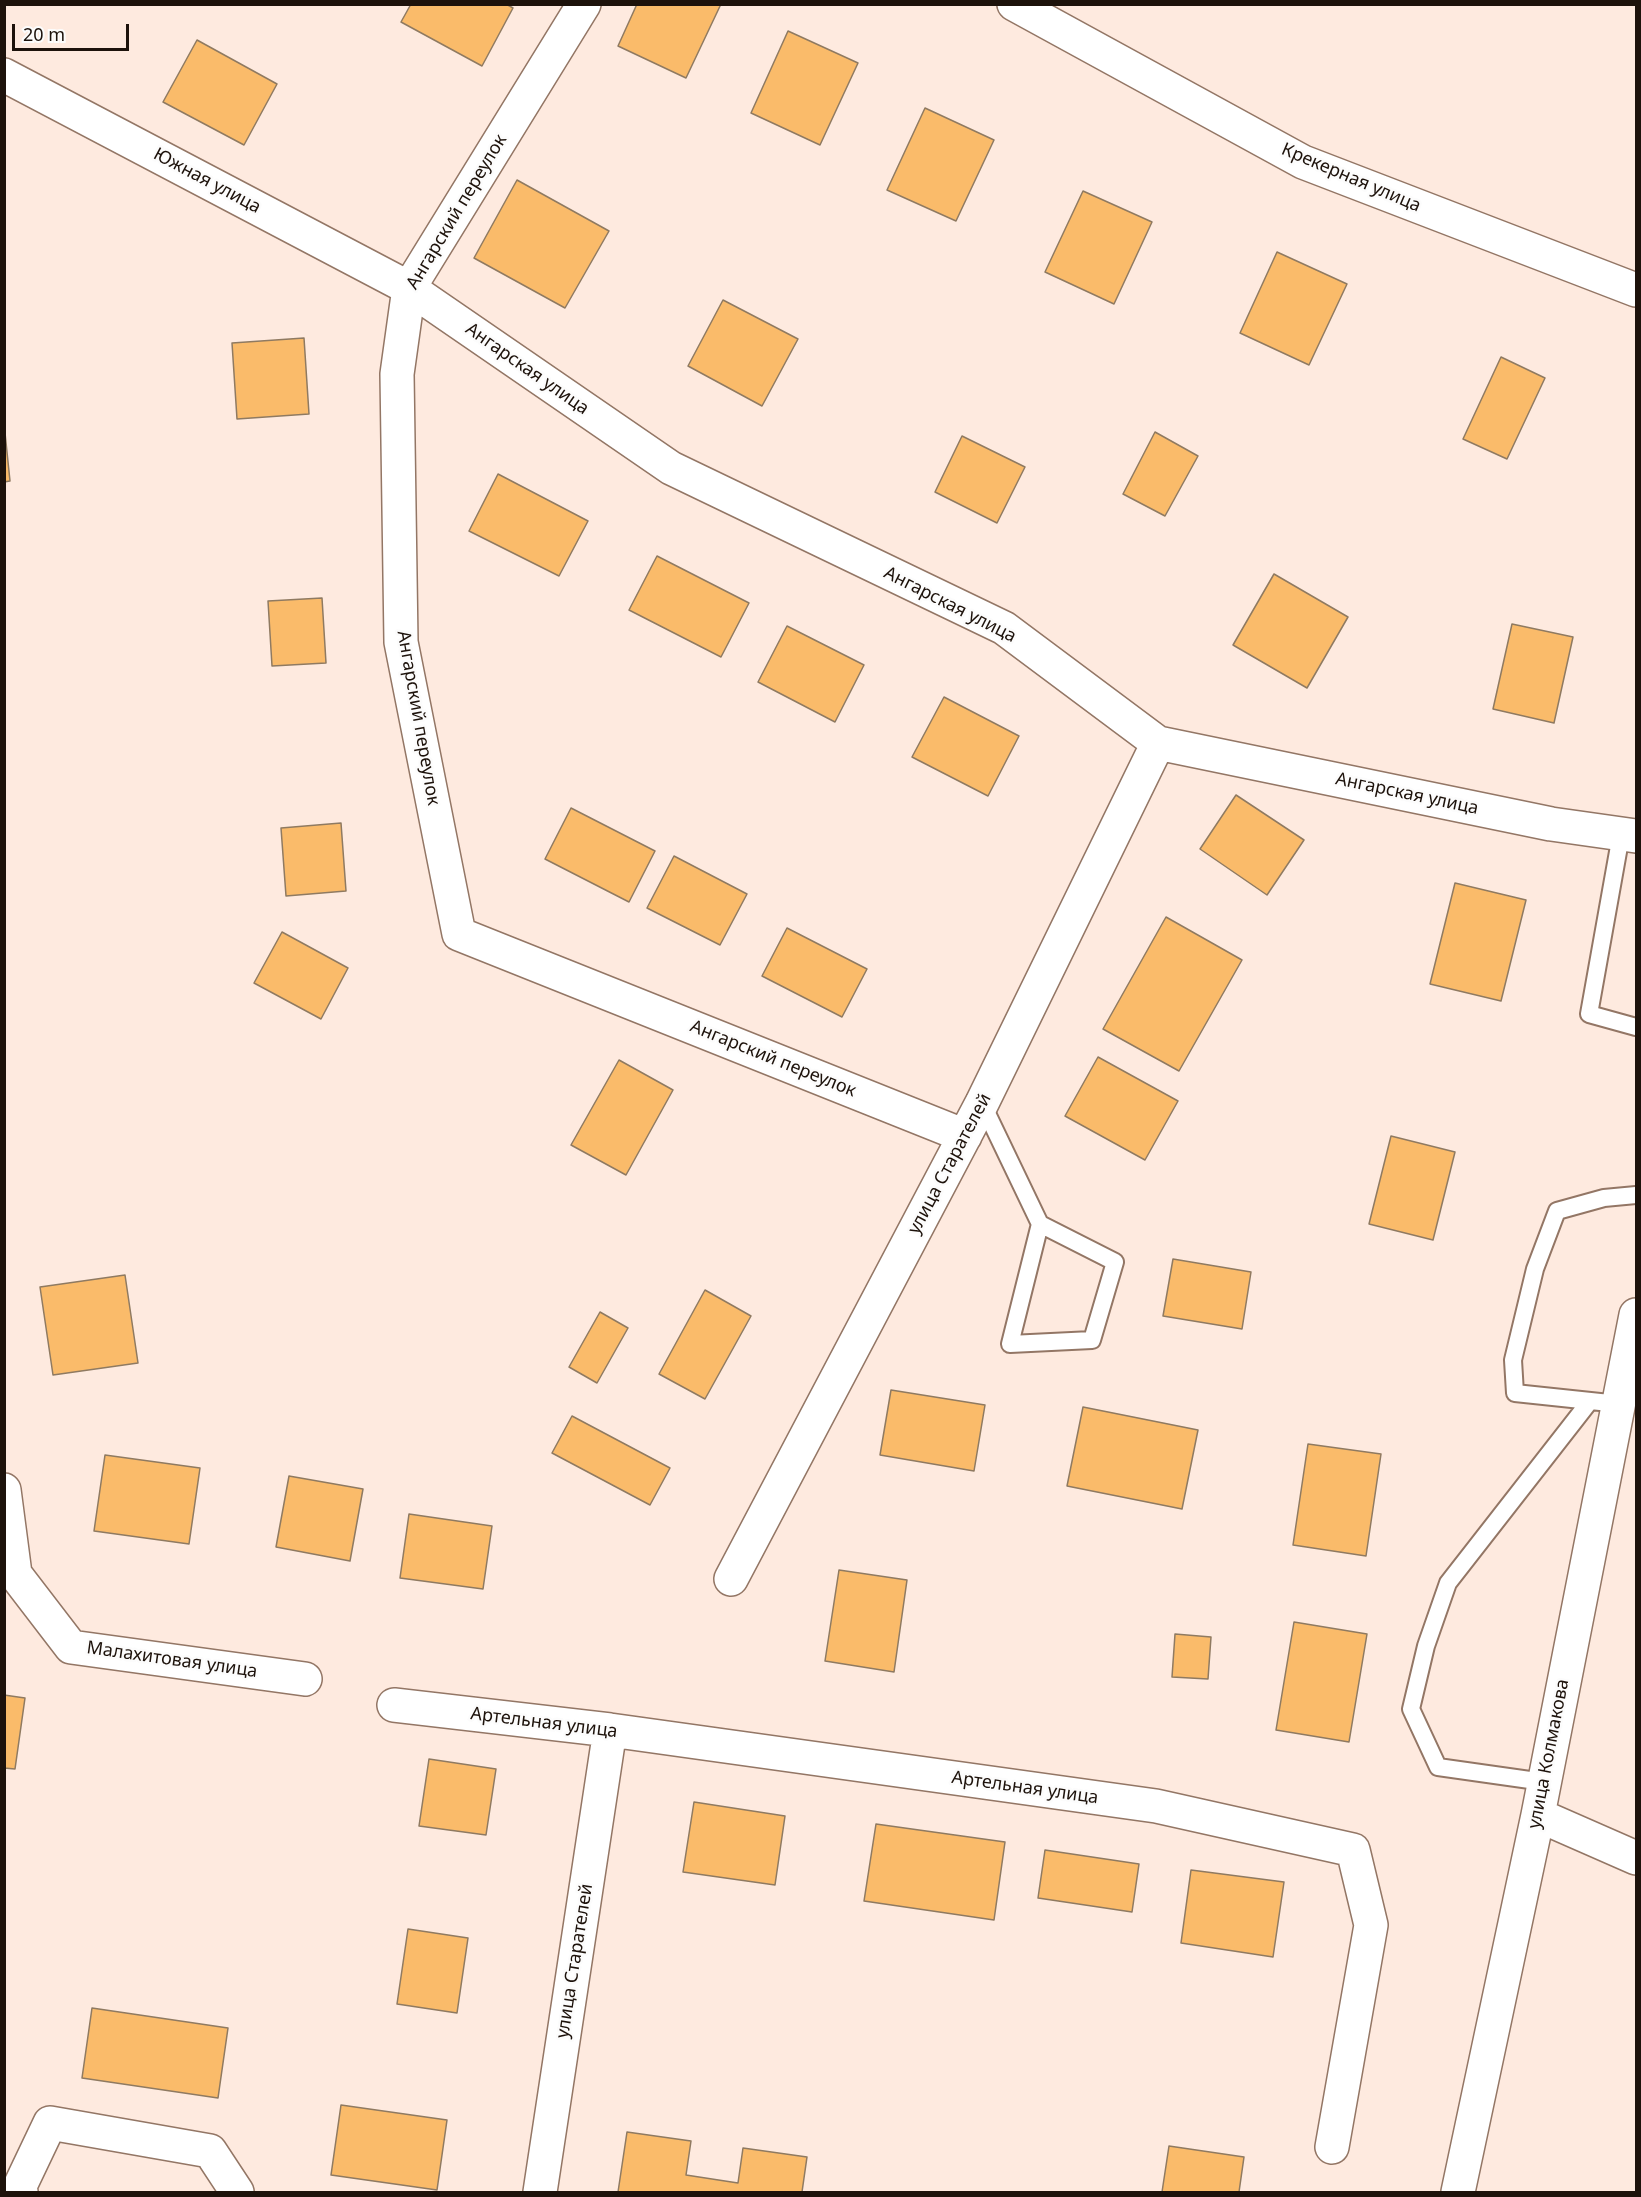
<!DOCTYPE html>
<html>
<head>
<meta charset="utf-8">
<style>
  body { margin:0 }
  #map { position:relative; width:1641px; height:2197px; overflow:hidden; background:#feeadf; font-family:"Noto Sans",sans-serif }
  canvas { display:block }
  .frame { position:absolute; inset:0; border:6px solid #1d120b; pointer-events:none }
  .scale { position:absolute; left:12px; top:24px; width:117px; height:27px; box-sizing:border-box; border:3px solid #1d120b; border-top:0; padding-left:8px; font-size:18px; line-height:21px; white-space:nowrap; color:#1d120b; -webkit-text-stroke:4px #fcfcfc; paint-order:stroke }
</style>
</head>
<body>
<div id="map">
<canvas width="1641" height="2197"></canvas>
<div class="frame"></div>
<div class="scale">20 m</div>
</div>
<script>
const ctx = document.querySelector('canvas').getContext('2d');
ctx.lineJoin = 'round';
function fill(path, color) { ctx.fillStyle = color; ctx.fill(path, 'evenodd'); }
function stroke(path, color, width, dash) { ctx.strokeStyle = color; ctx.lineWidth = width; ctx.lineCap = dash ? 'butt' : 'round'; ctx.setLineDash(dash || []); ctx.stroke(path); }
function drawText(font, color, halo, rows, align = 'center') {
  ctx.font = font + ' "Noto Sans",sans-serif'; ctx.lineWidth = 5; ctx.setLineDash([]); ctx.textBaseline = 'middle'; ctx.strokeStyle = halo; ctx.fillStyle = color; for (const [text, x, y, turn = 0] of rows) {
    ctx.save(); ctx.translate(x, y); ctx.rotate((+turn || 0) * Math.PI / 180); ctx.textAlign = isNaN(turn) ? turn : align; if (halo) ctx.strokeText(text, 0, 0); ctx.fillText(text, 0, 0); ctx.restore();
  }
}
const building = new Path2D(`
  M411 4H506L513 8 482 66 401 22Z
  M637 4H721L686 78 618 46Z
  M788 31 858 63 820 145 751 113Z
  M197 40 277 84 244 145 163 102Z
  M925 108 994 140 956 221 887 190Z
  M517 180 609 231 565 308 474 258Z
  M1083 191 1152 222 1114 304 1045 272Z
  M1277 252 1347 284 1309 365 1240 333Z
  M723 300 798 339 762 406 688 366Z
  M304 338 309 414 237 419 232 343Z
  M1501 357 1545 378 1507 459 1463 439Z
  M4 423 10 481 4 482Z
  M1155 432 1198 456 1165 516 1123 494Z
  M962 436 1025 467 997 523 935 492Z
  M498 474 588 521 559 576 469 531Z
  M657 556 749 603 721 657 629 610Z
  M1274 574 1348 617 1307 688 1233 645Z
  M322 598 326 663 272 666 268 601Z
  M1512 624 1573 637 1554 723 1493 709Z
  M787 626 864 665 835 722 758 682Z
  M944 697 1019 736 988 796 912 757Z
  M1236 795 1304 840 1267 895 1200 849Z
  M571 808 655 851 629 902 545 859Z
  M341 823 346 891 286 896 281 828Z
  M674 856 747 894 720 945 647 908Z
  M1455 883 1526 900 1501 1001 1430 984Z
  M1166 917 1242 960 1179 1071 1103 1029Z
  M787 928 867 969 842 1017 762 976Z
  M282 932 348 968 321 1019 254 983Z
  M1098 1057 1178 1101 1145 1160 1065 1116Z
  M619 1060 673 1090 626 1175 571 1145Z
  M1391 1136 1455 1152 1433 1240 1369 1224Z
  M1173 1259 1251 1272 1242 1329 1163 1316Z
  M125 1275 138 1363 53 1375 40 1287Z
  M705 1290 751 1316 705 1399 659 1374Z
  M600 1312 628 1328 597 1383 569 1367Z
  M891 1390 985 1405 974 1471 880 1455Z
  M1083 1407 1198 1430 1182 1509 1067 1486Z
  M572 1416 670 1468 650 1505 552 1453Z
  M1308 1444 1381 1454 1366 1556 1293 1545Z
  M105 1455 200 1468 189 1544 94 1531Z
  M289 1476 363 1489 350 1561 276 1547Z
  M409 1514 492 1526 483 1589 400 1578Z
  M839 1570 907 1580 894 1672 825 1661Z
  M1294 1622 1367 1634 1349 1742 1276 1730Z
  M1175 1634 1211 1637 1208 1679 1172 1677Z
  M4 1695 25 1698 15 1769 4 1768Z
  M429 1759 496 1769 486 1835 419 1826Z
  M694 1802 785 1816 775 1885 683 1872Z
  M876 1824 1005 1842 994 1920 864 1901Z
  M1045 1850 1139 1864 1132 1912 1038 1898Z
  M1191 1870 1284 1882 1273 1957 1181 1943Z
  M408 1929 468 1938 457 2013 397 2004Z
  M92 2008 228 2028 218 2098 82 2078Z
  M341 2105 447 2120 437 2190 331 2175Z
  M627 2132 691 2141 686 2175 738 2183 743 2148 807 2157 802 2192H618Z
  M1169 2146 1244 2157 1239 2192H1162Z`);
const lane = new Path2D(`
  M1621 835 1589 1014 1636 1027
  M982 1103 1040 1224 1115 1262 1092 1340 1010 1344 1040 1224
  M1619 1404 1515 1393 1513 1360 1535 1269 1557 1211 1604 1198 1636 1195
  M1544 1782 1438 1767 1411 1709 1426 1646 1448 1583 1590 1401`);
const street = new Path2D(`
  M584 4 409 288 397 374 401 642 459 934 965 1136
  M1014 4 1303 162 1636 290
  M4 75 409 288 671 468 1004 628 1158 743 1551 824 1636 836
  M4 1490 15 1574 71 1647 305 1679
  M731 1579 982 1103 1158 743
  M394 1705 610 1730 1156 1806 1353 1850 1371 1925 1332 2147
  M1538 1815 1636 1858
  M21 2192 20 2186 50 2123 210 2151 237 2192
  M540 2192 610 1730
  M1458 2192 1538 1815 1636 1315`);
const streetNames = [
  ["Крекерная улица",1351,178,23],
  ["Южная улица",207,181,28],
  ["Ангарский переулок",457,212,-59],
  ["Ангарская улица",527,369,35],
  ["Ангарская улица",950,605,27],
  ["Ангарский переулок",418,718,80],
  ["Ангарская улица",1407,794,12],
  ["Ангарский переулок",773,1059,22],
  ["улица Старателей",950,1164,-62],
  ["Малахитовая улица",172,1660,8],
  ["Артельная улица",544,1723,7],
  ["улица Колмакова",1549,1754,-79],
  ["Артельная улица",1025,1788,8],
  ["улица Старателей",575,1961,-81]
];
fill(building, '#fabb6a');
stroke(building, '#8f7a61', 1.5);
stroke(lane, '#937665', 20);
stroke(street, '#937665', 36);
stroke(lane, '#fff', 16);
stroke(street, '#fff', 33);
drawText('18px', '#1d120b', '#fcfcfc', streetNames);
</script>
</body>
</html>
